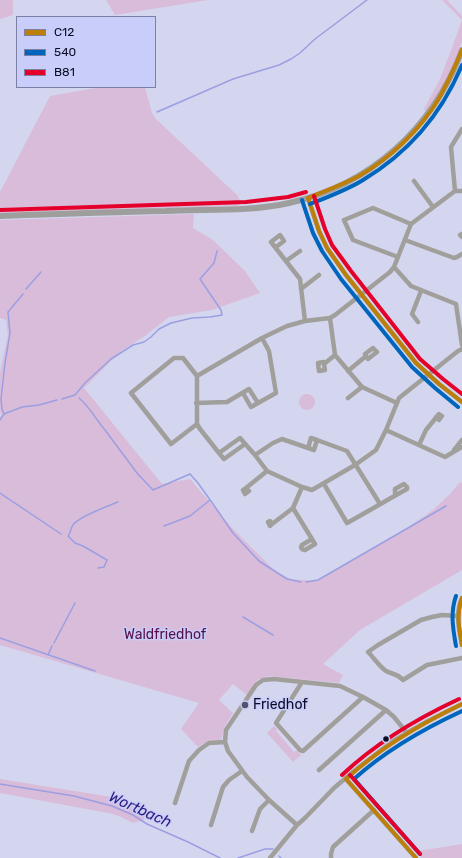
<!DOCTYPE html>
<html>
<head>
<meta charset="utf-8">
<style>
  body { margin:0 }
  #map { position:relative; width:462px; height:858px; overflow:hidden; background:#d4d6ef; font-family:Rubik,sans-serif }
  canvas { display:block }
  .legend { position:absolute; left:16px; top:16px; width:140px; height:72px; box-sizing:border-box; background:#c9cdfa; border:1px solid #7d7fa4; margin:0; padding:5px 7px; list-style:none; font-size:12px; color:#0b0b24 }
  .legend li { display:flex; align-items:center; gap:8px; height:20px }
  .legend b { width:20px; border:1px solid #7d7fa4 }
</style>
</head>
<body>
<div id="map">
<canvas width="462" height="858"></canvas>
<ul class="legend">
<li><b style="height:5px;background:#bc7f09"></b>C12</li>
<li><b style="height:5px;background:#0065bd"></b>540</li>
<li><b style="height:5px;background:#e4002b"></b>B81</li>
</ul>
</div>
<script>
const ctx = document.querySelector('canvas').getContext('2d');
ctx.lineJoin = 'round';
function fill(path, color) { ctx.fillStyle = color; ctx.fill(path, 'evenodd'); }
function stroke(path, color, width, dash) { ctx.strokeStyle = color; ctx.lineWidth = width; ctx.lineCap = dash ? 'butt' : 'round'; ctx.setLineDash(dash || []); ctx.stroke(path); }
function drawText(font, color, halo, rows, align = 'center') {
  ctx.font = font + ' Rubik,sans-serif'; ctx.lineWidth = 3; ctx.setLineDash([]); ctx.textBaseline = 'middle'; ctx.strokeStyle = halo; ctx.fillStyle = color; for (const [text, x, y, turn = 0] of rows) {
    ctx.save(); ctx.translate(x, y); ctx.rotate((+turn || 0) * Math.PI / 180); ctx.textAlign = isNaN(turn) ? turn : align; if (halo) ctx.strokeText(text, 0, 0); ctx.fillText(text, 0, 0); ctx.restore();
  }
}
const green = new Path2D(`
  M0 0H13V15L0 19Z
  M106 0H208L115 15Z
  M442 0H447L462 16V41L459 50 450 71 442 87 426 112 424 109 440 79 450 53 462 20Z
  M101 87H145L152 113 155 118 237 195 241 202 238 206 0 213V192L50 96Z
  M194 214 193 228 213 240 245 271 260 293 212 310 169 317 145 336 121 351 84 388 162 484 190 479 233 529 275 571 291 579 317 581 400 533 433 510 451 493 460 482 462 483V570L360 630 323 664 343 675 339 683 269 676 258 680 247 695 233 684 219 700 233 713 225 726 221 740C212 740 206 742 198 747L181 729 199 703 0 645V417L1 415 0 411V372L8 335 6 320 0 318V220Z
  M299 402a8 8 0 1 1 16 0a8 8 0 1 1-16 0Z
  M274 726 277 729 276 731 294 752 297 750 301 755 293 762 267 733Z
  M0 779 118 798 138 809 146 815 144 820 133 823 119 816 108 813 0 793Z
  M462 844V858H421L418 851Z`);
const stream = new Path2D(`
  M157 112 233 79 279 65 291 59 300 53 315 39 367 0
  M26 289 41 272
  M79 398C90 407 96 420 105 430L137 473 153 490 190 474 198 483 213 504 233 533 259 561 287 579 301 582
  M62 399 75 395 85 383 111 359 133 345 144 342 151 337 159 329 171 323 192 318 210 317 222 315 221 310 200 279 214 263 217 251
  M4 414 22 407 39 405 57 400
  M0 420 4 414 2 409 1 399 5 363 10 333 8 312 23 294
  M0 493 61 534
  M164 526 190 516 210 500
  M98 568 104 567 107 560 83 546 75 543 68 536C71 533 70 529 73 525 78 517 108 506 118 502
  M306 582 318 580 446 506
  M243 617 273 635
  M0 638 95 671
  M54 643 75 603
  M48 655 52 646
  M0 784 74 796 112 806 133 815 147 824 188 842 220 858
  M279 856 281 858
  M238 858 265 849H273`);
const minor = new Path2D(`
  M414 181 433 207
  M455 191 451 147 462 129
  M308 198 319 231 327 248 346 275 416 363 439 384 462 402
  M462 234 460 235 462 237
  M405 240 454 258 457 257 462 254
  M276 247 284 241 280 235 271 242 300 279 305 321
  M398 257 353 240 344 220 373 208 411 224
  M286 261 300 251
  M394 267 411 286 456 304 462 345
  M301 289 319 275
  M330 318 335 355 362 387 397 403
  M418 322 412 314 421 291
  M324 364 325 370 319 371 318 363 324 362V364L335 355
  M348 371 366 356 368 359 377 352 373 348 365 354 366 356
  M243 393 251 407 258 403
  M348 398 362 387
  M196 403 227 402 249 389 258 403 276 393 269 351 262 338
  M197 424 171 444 131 393 174 358H183L197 376
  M386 430 445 457 462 447
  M317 440 347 451 380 504
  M245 444 224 459 219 453 240 438 255 455 267 471 302 487 312 490 355 465 376 450 386 430 397 403 399 398 458 351 462 349
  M419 445 426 430 439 414 442 416 439 420 436 417
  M454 450 462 440
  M219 453 200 429 197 424V376L262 338 287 326 305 321 330 318 335 315 390 272 394 267 411 224 455 191H462
  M255 455 273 443 282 439 314 450 317 440 311 438 308 448
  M324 484 347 523C367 512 387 500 407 489V487L404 484 395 489V495
  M246 488 249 491 245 494 243 490 246 488 267 471
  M293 508 315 544 305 550 302 549 301 547 302 545 312 539
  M272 524 270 521 268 522 270 526 272 524 293 508 302 487
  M462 598C455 614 459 629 462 645
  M458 616 442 615 432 617 421 620 378 645 368 652C374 658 379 666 386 671 393 675 397 673 403 680L427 665 462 658
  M302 682 276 723 300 750 303 751 363 697
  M319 770 386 710
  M346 779 416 858
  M175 803 189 761 199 750 209 743 225 742
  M211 825 223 787 229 780 242 771
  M297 825 269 800 247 777 228 751 225 742 226 730 256 685 263 680 274 679 340 686 363 697 386 710 394 717 407 733
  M252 831 260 809 269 800
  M270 858 297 825 304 819 334 788 354 771 393 741 426 722 462 704
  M331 858V854L333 847 374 810`);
const secondary = new Path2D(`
  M0 216C55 214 111 212 166 211 207 209 249 212 289 203 371 185 433 128 462 50`);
const bus1 = new Path2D(`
  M308 198 319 231 327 248 346 275 416 363 439 384 462 402
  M308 198C325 191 342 185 359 176 390 158 419 131 438 100 447 84 455 67 462 50
  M462 598C456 614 459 629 462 645
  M346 779C381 747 420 724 462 704
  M346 779 416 858`);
const bus2 = new Path2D(`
  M302 200 313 233 322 251 341 279 412 367 435 388 458 407
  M310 204C328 197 347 190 363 180 408 153 442 113 462 65
  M456 646C453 629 450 613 456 596
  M420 854 354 779C386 750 423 729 462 711`);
const bus3 = new Path2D(`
  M314 196 325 229 332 245 351 271 420 359 443 379 462 394
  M0 210 246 202 288 197 306 192
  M342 775C377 742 416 719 459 699
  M350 775 420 854`);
const markers = [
  [245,705,4,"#51526b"],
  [386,739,3.5,"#0b0b24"]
];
const parkNames = [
  ["Waldfriedhof",165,635]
];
const poiNames = [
  ["Friedhof",253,705]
];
const waterNames = [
  ["Wortbach",140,810,24]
];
fill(green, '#d9bcda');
stroke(stream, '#9b9fe1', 1.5);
stroke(minor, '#a09f9b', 4.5);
stroke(secondary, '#9e9e9d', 6);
stroke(bus1, '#bc7f09', 4);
stroke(bus2, '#0065bd', 4);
stroke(bus3, '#e4002b', 4);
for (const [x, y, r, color] of markers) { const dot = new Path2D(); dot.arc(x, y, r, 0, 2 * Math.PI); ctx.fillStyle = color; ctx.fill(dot); stroke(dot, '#c9cdfa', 1.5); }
drawText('14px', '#590f47', '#c9cdfa', parkNames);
drawText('14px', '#0b0b24', '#c9cdfa', poiNames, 'left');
drawText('italic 15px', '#2b1d7e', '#c9cdfa', waterNames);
</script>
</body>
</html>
